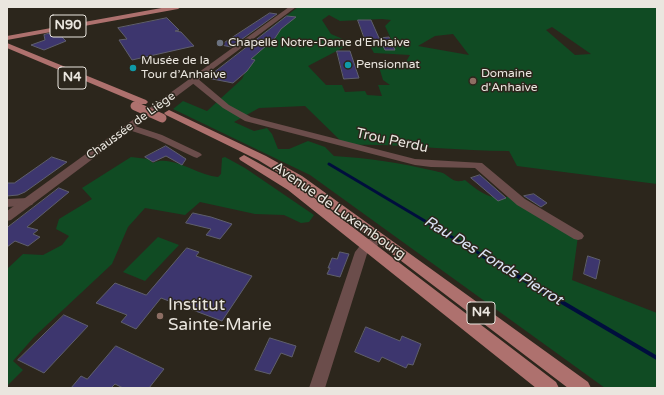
<!DOCTYPE html>
<html>
<head>
<meta charset="utf-8">
<style>
  body { margin:0 }
  #map { position:relative; width:664px; height:395px; overflow:hidden; background:#2c261c; font-family:"Varela Round",sans-serif }
  canvas { display:block }
  .frame { position:absolute; inset:0; border:8px solid #eae6df; pointer-events:none }
</style>
</head>
<body>
<div id="map">
<canvas width="664" height="395"></canvas>
<div class="frame"></div>
</div>
<script>
const ctx = document.querySelector('canvas').getContext('2d');
ctx.lineJoin = 'round';
function fill(path, color) { ctx.fillStyle = color; ctx.fill(path, 'evenodd'); }
function stroke(path, color, width, dash) { ctx.strokeStyle = color; ctx.lineWidth = width; ctx.lineCap = dash ? 'butt' : 'round'; ctx.setLineDash(dash || []); ctx.stroke(path); }
function drawText(font, color, halo, rows, align = 'center') {
  ctx.font = font + ' "Varela Round",sans-serif'; ctx.lineWidth = 3; ctx.setLineDash([]); ctx.textBaseline = 'middle'; ctx.strokeStyle = halo; ctx.fillStyle = color; for (const [text, x, y, turn = 0] of rows) {
    ctx.save(); ctx.translate(x, y); ctx.rotate((+turn || 0) * Math.PI / 180); ctx.textAlign = isNaN(turn) ? turn : align; if (halo) ctx.strokeText(text, 0, 0); ctx.fillText(text, 0, 0); ctx.restore();
  }
}
const green = new Path2D(`
  M298 7H657V184L517 166 509 151C454 151 400 143 345 145L305 106 259 108 234 122 254 131 267 128 272 134 278 149H289L308 141 325 147 334 156C368 158 401 163 435 171 438 172 443 172 446 175 453 180 456 183 465 180 480 192 492 203 513 195L578 236 572 280 657 313V388H605L310 175 173 109 183 101 207 111 242 79 263 34ZM329 15 340 21 382 19 391 20 385 26 393 43 370 46 374 53 410 55 404 65 379 67 383 80 390 85H378L382 96 367 95 365 91 345 92 342 85H326L308 66 352 43 331 34 322 20ZM552 27 591 54 575 55 546 30ZM453 34 469 55 418 46 435 36Z
  M131 157 148 159 153 163C172 154 198 176 218 177L221 174 222 158 225 157 245 168 314 215 309 222 301 223 284 215 255 214 200 202 185 215 145 208 128 227 112 264 34 337 13 361 23 370 7 386V269L23 254 43 255 62 245 69 236 56 229 59 219 92 199 82 188Z
  M158 237 179 245 145 281 123 272Z`);
const streamFar1 = new Path2D(`
  M329 164 482 255`);
const stream = new Path2D(`
  M480 254 657 358`);
const building = new Path2D(`
  M270 13 277 14 231 47 221 45Z
  M287 16 296 17 281 29 275 38 251 59 255 60 247 71 233 83 207 78Z
  M167 18 179 30 175 31 181 32 194 46 132 60 119 40 127 39 118 28Z
  M358 20H371L379 38 389 37 395 50H385L381 42H366Z
  M51 33 52 36 59 34 66 41 44 50 31 45 45 40 44 35Z
  M337 51H350L359 78 344 79Z
  M166 146 186 159 182 165 166 156 153 162 145 157Z
  M52 157 67 162 25 192 18 195 7 196V183H14Z
  M480 175 506 198 498 201 471 178Z
  M59 188 69 192 27 227 38 230 33 234 40 237 28 246 15 241 7 247V228Z
  M534 194 547 203 541 207 524 196Z
  M193 213 211 217 232 224 220 239 206 235 211 229 186 223Z
  M187 248 199 252 196 256 252 276 222 321 161 298 136 329 121 322 127 315 96 303 115 283 146 295Z
  M340 252 349 254 340 277 327 274 330 268H328L332 258 337 259Z
  M588 256 600 260 596 279 584 274Z
  M64 315 88 326 44 373 18 360Z
  M366 327 400 341 402 336 421 344 413 365 408 364 406 368 382 357 379 362 355 352Z
  M270 338 296 346 292 357 281 353 270 374 255 370Z
  M116 346 164 369 149 388H123L115 384 111 388H71L81 376 87 379Z`);
const minor = new Path2D(`
  M191 78H197L229 105 251 117 415 159 482 163 525 199 582 233 584 236 582 239 578 240 574 239 517 205 475 168 431 167 415 165 245 121 223 108 191 82Z
  M129 124 162 135 200 153 202 155 197 158 194 157 156 139 126 129 124 127Z
  M28 198 32 199 34 202 32 205 7 207V199Z
  M380 234 384 235 386 238C382 245 372 247 367 254L325 388H309L355 252 363 242Z`);
const tertiary = new Path2D(`
  M289 7H296L11 220 7 221V211Z`);
const primary = new Path2D(`
  M167 7H181L178 9 7 40V36Z
  M7 43 146 100 148 102 146 104H140L7 48Z
  M169 110 266 156 302 176 588 382 591 388H568L375 241 294 182 258 160 166 115 164 113Z
  M244 155 296 184 556 382 559 388H536L288 190 240 160 239 158Z`);
const primaryBridge = new Path2D(`
  M135 106 162 118`);
const markers = [
  [220,43,4,"#6b7280"],
  [348,65,4,"#0f9aa8"],
  [133,68,4,"#0f9aa8"],
  [473,81,4,"#8d6e63"],
  [160,316,4,"#8d6e63"]
];
const farPoinames = [
  ["Chapelle Notre-Dame d'Enhaive",228,43],
  ["Musée de la",141,61],
  ["Tour d’Anhaive",141,75],
  ["Pensionnat",356,65],
  ["Domaine",481,74],
  ["d'Anhaive",481,88]
];
const farStreetnames = [
  ["Chaussée de Liège",131,126,-36]
];
const shields = [
  [68,26,36],
  [72,78,28],
  [481,313,28]
];
const shieldNames = [
  ["N90",68,26],
  ["N4",72,78],
  ["N4",481,313]
];
const streetNames = [
  ["Trou Perdu",392,141,12],
  ["Avenue de Luxembourg",339,211,35]
];
const waterNames = [
  ["Rau Des Fonds Pierrot",493,261,31]
];
const nearPoinames = [
  ["Institut",168,306],
  ["Sainte-Marie",168,326]
];
fill(green, '#104b23');
stroke(streamFar1, '#000e3d', 3);
stroke(stream, '#000e3d', 4);
fill(building, '#3d366e');
stroke(building, '#5f5f6c', 1);
fill(minor, '#6b4d4b');
fill(tertiary, '#6b4d4b');
fill(primary, '#ae716e');
stroke(primaryBridge, '#ae716e', 9);
for (const [x, y, r, color] of markers) { const dot = new Path2D(); dot.arc(x, y, r, 0, 2 * Math.PI); ctx.fillStyle = color; ctx.fill(dot); stroke(dot, '#2c261c', 1.5); }
drawText('12px', '#eae6df', '#2c261c', farPoinames, 'left');
drawText('12px', '#eae6df', '#2c261c', farStreetnames);
for (const [x, y, w] of shields) { const box = new Path2D(); box.roundRect(x - w / 2, y - 11, w, 22, 3); ctx.fillStyle = '#2c261c'; ctx.fill(box); stroke(box, '#eae6df', 1); }
drawText('bold 13px', '#eae6df', null, shieldNames);
drawText('14px', '#eae6df', '#2c261c', streetNames);
drawText('italic 15px', '#dbe4f4', '#2c261c', waterNames);
drawText('17px', '#eae6df', '#2c261c', nearPoinames, 'left');
</script>
</body>
</html>
